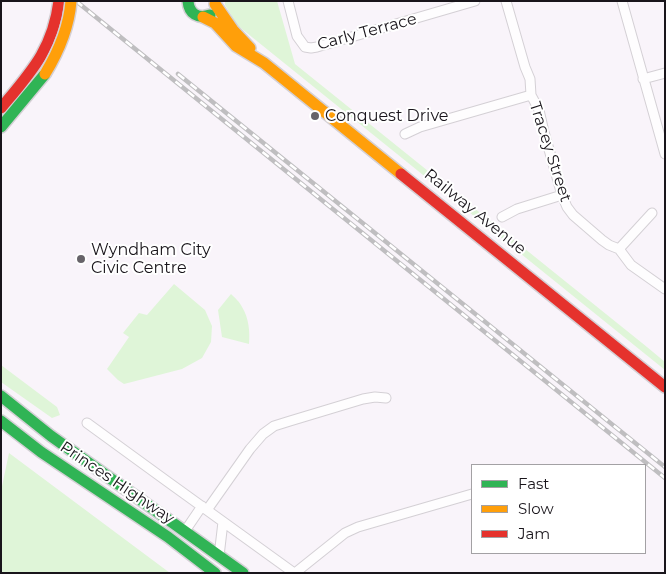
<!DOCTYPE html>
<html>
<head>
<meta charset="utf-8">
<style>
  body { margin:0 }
  #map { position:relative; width:666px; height:574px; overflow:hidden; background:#f9f4fa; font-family:Montserrat,sans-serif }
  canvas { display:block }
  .frame { position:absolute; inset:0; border:2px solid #19151b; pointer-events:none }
  .legend { position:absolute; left:471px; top:464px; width:175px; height:90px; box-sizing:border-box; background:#fff; border:1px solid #a3a1a4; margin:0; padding:6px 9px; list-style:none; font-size:15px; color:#19151b }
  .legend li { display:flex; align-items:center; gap:10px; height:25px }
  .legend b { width:25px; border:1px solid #a3a1a4 }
</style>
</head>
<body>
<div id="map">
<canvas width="666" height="574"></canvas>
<div class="frame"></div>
<ul class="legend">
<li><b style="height:6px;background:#30b455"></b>Fast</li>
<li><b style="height:6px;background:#ff9f0a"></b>Slow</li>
<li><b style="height:6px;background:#e5322d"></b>Jam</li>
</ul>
</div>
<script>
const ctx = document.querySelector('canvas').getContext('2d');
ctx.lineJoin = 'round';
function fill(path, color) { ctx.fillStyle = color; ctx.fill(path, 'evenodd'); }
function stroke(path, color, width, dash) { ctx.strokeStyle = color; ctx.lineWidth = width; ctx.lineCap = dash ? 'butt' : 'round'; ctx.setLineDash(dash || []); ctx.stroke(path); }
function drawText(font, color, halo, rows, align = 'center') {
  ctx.font = font + ' Montserrat,sans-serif'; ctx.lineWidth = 4; ctx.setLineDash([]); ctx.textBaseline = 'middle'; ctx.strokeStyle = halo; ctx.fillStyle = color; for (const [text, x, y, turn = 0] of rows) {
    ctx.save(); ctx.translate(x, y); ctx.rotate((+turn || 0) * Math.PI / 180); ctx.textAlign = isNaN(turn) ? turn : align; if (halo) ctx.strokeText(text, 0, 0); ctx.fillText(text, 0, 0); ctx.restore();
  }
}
const green = new Path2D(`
  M225 1H277L295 64 647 347 665 362V370L237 25 225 5Z
  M174 284 205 310 212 326 211 342 202 358 182 369 124 384 118 380 107 369 129 337 123 333 139 313 147 315Z
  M231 294C235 298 240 302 242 307 249 318 250 332 249 344L222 337 218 310Z
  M1 365 57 407 60 415 52 418 1 382Z
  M9 453 170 573H1V491Z`);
const street = new Path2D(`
  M288 1 297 36 305 47 311 48 317 47 475 1
  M506 1 525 67 530 79 531 95 539 110 544 132 562 195 567 207 573 215 602 240 609 245 619 249 631 265 665 289
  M622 1 665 154
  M643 79 665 73
  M405 134 420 127 531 95
  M502 217 517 209 562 195
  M619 249 652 213
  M87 423 168 482 294 573
  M207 510 250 449 263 434 274 426 290 421 363 399 375 397 386 398
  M185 531 202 506
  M219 556 223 522
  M295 573 345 533 358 527 472 494`);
const fast = new Path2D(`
  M188 1C189 14 198 19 210 15
  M1 127 45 74
  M1 396 51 436 243 573
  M1 421 41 452 168 537 215 573`);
const slow = new Path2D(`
  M215 4 233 30 250 48
  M203 17 215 23 236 46 264 63 401 174`);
const jam = new Path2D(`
  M1 108C31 72 53 49 59 1
  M401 174 665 387`);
const rail = new Path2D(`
  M76 1 665 478
  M178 74 665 467`);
const slowBridge = new Path2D(`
  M45 74C59 51 69 28 71 1`);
const markers = [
  [315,116,5,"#676369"],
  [81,259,5,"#676369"]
];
const streetNames = [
  ["Carly Terrace",367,32,-15],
  ["Tracey Street",550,152,72],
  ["Railway Avenue",475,212,39],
  ["Princes Highway",117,483,34]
];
const poiNames = [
  ["Conquest Drive",325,116],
  ["Wyndham City",91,250],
  ["Civic Centre",91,268]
];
fill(green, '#dff5d8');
stroke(street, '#d4d0d5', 11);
stroke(fast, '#d4d0d5', 14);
stroke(slow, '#d4d0d5', 14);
stroke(jam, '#d4d0d5', 14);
stroke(street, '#fefdfe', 9);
stroke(fast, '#30b455', 11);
stroke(slow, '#ff9f0a', 11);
stroke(jam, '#e5322d', 11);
stroke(rail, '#bfbec0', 4.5);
stroke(rail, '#fff', 2.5, [8]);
stroke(slowBridge, '#d4d0d5', 14, []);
stroke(slowBridge, '#ff9f0a', 11);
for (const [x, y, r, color] of markers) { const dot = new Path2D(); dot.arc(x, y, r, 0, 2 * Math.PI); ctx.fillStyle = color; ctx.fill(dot); stroke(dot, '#fff', 2); }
drawText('16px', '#19151b', '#fff', streetNames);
drawText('16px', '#19151b', '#fff', poiNames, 'left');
</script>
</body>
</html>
